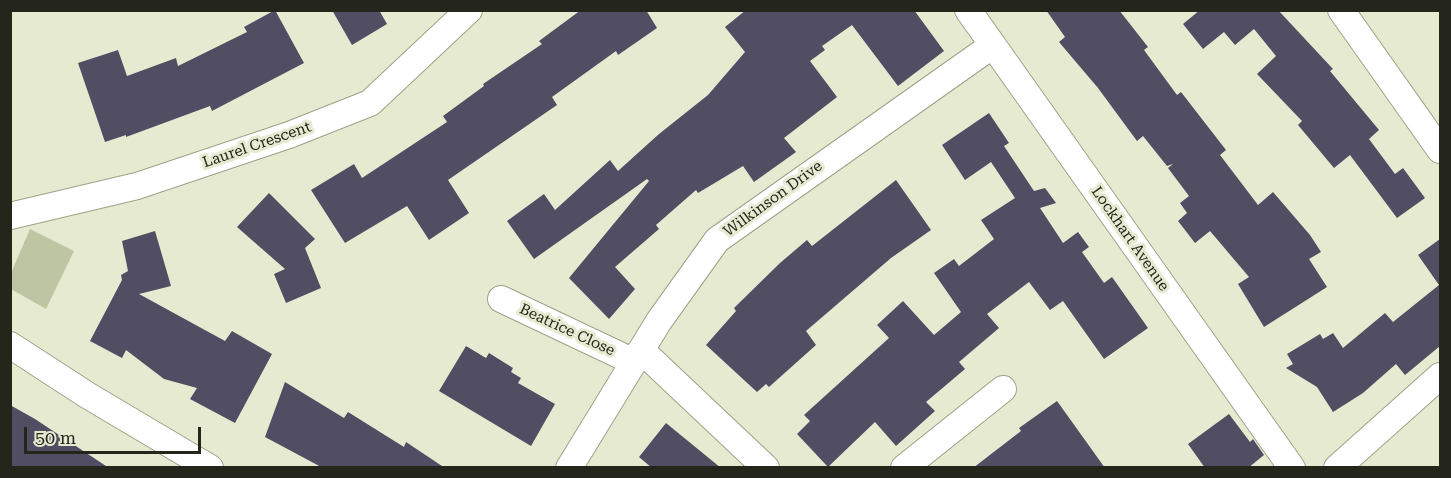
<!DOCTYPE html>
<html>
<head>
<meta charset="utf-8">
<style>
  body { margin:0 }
  #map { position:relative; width:1451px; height:478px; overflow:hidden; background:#e5ead0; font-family:"Roboto Serif",serif }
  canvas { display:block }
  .frame { position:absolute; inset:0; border:12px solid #24261c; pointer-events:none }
  .scale { position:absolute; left:24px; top:427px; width:177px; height:27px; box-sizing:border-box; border:3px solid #24261c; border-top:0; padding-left:8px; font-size:18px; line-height:21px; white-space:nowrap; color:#24261c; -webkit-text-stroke:4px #e5ead0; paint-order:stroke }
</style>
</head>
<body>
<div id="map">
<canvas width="1451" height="478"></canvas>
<div class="frame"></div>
<div class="scale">50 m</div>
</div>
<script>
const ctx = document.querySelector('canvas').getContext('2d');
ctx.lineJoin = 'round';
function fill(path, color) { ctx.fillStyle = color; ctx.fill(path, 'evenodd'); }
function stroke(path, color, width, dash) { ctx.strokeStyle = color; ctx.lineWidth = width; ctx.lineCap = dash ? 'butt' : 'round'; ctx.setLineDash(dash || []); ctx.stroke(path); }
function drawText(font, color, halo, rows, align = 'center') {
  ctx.font = font + ' "Roboto Serif",serif'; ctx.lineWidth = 6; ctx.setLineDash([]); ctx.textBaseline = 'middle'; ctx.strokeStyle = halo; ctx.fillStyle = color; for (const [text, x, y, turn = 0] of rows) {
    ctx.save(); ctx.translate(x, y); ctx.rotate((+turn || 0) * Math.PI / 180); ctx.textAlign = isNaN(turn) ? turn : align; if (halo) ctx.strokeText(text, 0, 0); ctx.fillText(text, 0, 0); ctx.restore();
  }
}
const green = new Path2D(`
  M30 229 74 251 46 309 11 289V273Z`);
const building = new Path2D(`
  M275 10 304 63 212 111 210 106 126 137V135L105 142 78 63 118 50 127 76 176 58 178 66 247 32 244 27Z
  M332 10H379L387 24 352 45Z
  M581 10H646L657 28 618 55 616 51 552 97 557 105 448 180 469 213 429 240 407 206 345 243 311 190 354 164 362 178 447 122 443 116 484 86 483 84 542 44 539 41Z
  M746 10H914L944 51 898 86 852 25 822 46 825 50 810 61 837 97 784 138 796 152 754 182 743 166 698 193 696 190 656 225 659 229 615 267 635 289 609 319 569 278 649 181 647 179 534 259 507 221 544 194 555 210 610 160 618 171 659 134 708 95 745 52 725 27Z
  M1046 10H1119L1148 47 1144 50 1177 95 1181 92 1226 150 1220 155 1258 205 1273 192 1310 235 1321 252 1309 259 1327 287 1264 327 1238 284 1249 277 1210 231 1195 243 1178 221 1187 213 1180 203 1189 196 1168 168 1173 164 1167 166 1143 136 1137 141 1098 88 1059 42 1065 37Z
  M1200 10H1278L1333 69 1330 71 1379 130 1369 139 1395 174 1403 168 1425 198 1397 218 1350 155 1334 168 1298 125 1302 121 1257 74 1276 56 1254 29 1235 45 1224 32 1203 49 1183 24Z
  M989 113 1009 143 1004 146 1034 191 1045 188 1056 203 1040 208 1063 243 1078 232 1089 247 1082 252 1104 283 1112 277 1148 328 1104 359 1063 301 1050 310 1029 282 987 314 999 328 959 362 965 369 926 402 935 411 896 446 875 422 828 467 797 434 810 421 804 415 889 338 877 325 903 301 934 335 961 312 934 273 954 259 959 266 994 239 981 220 1015 198 991 162 965 180 942 145Z
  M896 180 931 230 891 258 806 331 816 345 769 387 766 384 757 392 706 345 736 311 734 308 780 263 807 240 812 246Z
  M269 193 315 239 305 248 321 288 286 303 274 274 285 269 237 227Z
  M155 231 171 286 139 294 225 341 232 331 272 354 235 423 190 399 197 388 164 379 126 350 122 358 90 341 122 280 121 275 128 271 122 241Z
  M1440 239V346L1405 375 1396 364 1363 393 1333 412 1317 387 1286 368 1293 364 1287 354 1320 334 1323 339 1333 333 1343 348 1385 313 1393 322 1439 285 1418 255Z
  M466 346 486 358 489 353 513 368 511 372 521 378 518 383 555 404 531 446 439 391Z
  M285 382 344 418 348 412 404 447 406 442 445 468H323L265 437Z
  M1057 401 1105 468H973L1021 431 1019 428Z
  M10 405 35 419 109 468H10Z
  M1229 414 1250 442 1253 439 1264 455 1248 468H1205L1188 444Z
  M666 423 721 468H652L639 457Z`);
const minor = new Path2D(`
  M968 10 1292 468
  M1341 10 1440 150
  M10 216 137 186 289 135 370 103 469 10
  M501 299 634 362
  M10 345 87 395 210 468
  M641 350 766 468
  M569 468 659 321 717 240 993 45
  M904 468 1003 389
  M1337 468 1440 376`);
const streetNames = [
  ["Laurel Crescent",257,145,-19],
  ["Wilkinson Drive",773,199,-36],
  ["Lockhart Avenue",1130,239,55],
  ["Beatrice Close",567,330,25]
];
fill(green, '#bec5a3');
fill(building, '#514e64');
stroke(minor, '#9da288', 28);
stroke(minor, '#fff', 26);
drawText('15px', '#24261c', '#e5ead0', streetNames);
</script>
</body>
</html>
